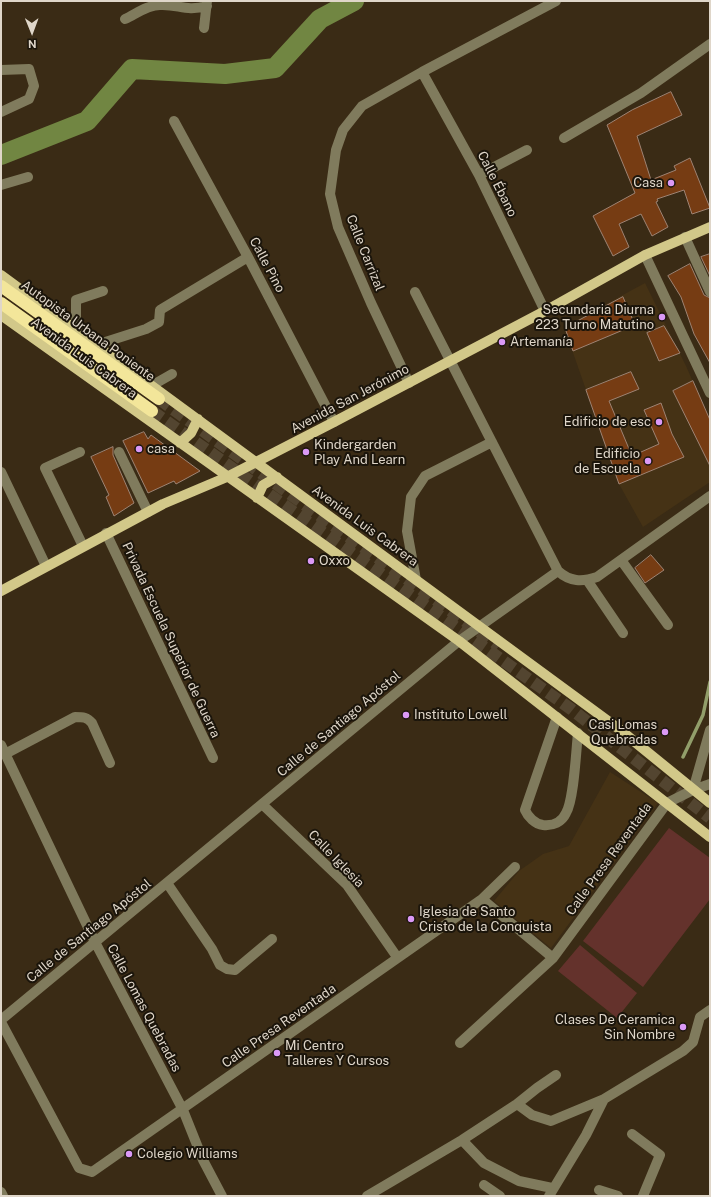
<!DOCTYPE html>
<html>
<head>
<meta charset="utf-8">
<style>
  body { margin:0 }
  #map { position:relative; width:711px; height:1197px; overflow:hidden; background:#3a2b15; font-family:"Public Sans",sans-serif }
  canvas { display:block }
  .frame { position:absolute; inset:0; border:2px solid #dfd6c9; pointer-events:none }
  .north { position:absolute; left:12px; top:12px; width:40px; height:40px; -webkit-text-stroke:3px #1b150b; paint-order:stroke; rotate:179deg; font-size:11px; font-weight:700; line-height:16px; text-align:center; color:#dfd6c9 }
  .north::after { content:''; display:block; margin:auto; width:14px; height:18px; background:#dfd6c9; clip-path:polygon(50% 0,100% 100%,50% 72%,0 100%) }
</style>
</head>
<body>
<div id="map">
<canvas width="711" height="1197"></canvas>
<div class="frame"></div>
<div class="north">N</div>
</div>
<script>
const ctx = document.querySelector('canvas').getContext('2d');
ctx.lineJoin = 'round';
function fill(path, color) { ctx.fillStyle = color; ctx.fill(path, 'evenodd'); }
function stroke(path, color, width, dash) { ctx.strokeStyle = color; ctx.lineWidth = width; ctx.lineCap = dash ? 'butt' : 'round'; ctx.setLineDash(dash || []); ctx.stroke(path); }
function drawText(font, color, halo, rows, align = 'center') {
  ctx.font = font + ' "Public Sans",sans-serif'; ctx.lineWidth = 4; ctx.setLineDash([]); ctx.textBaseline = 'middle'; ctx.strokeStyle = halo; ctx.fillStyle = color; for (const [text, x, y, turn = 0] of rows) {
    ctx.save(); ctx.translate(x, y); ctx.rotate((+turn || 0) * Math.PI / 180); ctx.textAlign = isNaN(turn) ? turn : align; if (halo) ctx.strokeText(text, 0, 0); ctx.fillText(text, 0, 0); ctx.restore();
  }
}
const built = new Path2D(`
  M645 283 686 366 710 420V482L643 527 619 484 564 327Z
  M610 772 658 803 551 948 494 901 519 871 543 854 569 846Z`);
const green = new Path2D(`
  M669 828 710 858V899L643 987 583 941Z
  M580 945 637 993 617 1018 558 971Z`);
const stream = new Path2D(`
  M683 757 703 715 710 682`);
const river = new Path2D(`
  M1 155 87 121 132 69 225 74 275 68 320 19 354 1`);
const building = new Path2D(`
  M671 92 682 115 637 136 651 180 676 170 674 166 690 158 710 208 692 214 684 190 657 199 658 201 656 202 668 227 652 236 641 214 619 224 629 247 613 256 593 216 635 193 607 125 632 110Z
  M710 254V276L701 257Z
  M690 264 704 295 710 298V363L694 334 681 297 668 276Z
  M623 297 635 325 573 351 565 328Z
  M664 326 680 353 659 361 647 333Z
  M631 372 639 389 609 401 632 456 659 444 644 410 661 403 672 434 684 457 619 484 586 390Z
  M693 381 710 420V466L673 391Z
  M144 432 148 439 151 435 200 471 176 484 174 481 148 493 123 441Z
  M113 447V455L134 503 114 516 106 497 109 495 91 457Z
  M651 555 664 570 645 583 635 568Z`);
const highwayTunnel = new Path2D(`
  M159 399 499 646
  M152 411 571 709 710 818`);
const minor = new Path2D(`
  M125 19C136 14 147 5 160 5 179 4 185 12 207 6
  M204 28 207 1
  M1 70 29 69 34 86 29 99 1 112
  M422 72 479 175 545 311
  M174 121 248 257 334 422
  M564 138 641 93 710 44
  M479 175 527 150
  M1 185 28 177
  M685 237 710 292
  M645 255 710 393
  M415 292 558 571C570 582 582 582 597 577L710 496
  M76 330V300L103 291
  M96 345 146 329 159 322 160 310 248 257
  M409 383 371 303 338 227 330 194 336 150 343 130 362 106 422 72 556 1
  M151 386 172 374
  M80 452 45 468 83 546
  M119 452 148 512
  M1 472 46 566
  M106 533 213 758
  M621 560 668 625
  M416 580 407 531 411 497 425 476 492 442
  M587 580 623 633
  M557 717 525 810C528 817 535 824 543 825 553 826 562 822 566 813 574 800 576 751 578 733
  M1 745 95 942 183 1110 203 1160 222 1196
  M5 754 75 717C83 717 87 717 92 723L110 763
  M693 790 710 730
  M263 805 347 885 397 957
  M167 883 212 949 220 965 227 969 235 970 272 939
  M482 899 553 958
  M1 1020 459 641 558 571
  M1 1022 79 1168 92 1172 482 899 515 867
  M460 1043 553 958 667 803 693 790 710 784
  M517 1104 532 1115 551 1121 604 1099
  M632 1134 660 1155 643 1196
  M462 1140 484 1163 519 1181 552 1188
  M484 1185 500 1196
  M599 1190 618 1196
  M1 1192 3 1196
  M367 1196 462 1140 517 1104 537 1088 556 1075
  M549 1196 586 1135 604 1099 683 1051 693 1042 700 1017 710 1010`);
const major = new Path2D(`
  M1 275 619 729 710 803
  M1 315 459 641 710 837
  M180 443 191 433 198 419
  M257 498 263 485 277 477
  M1 591 163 504 227 477 334 422 545 311 645 255 710 227`);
const highway = new Path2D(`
  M1 286 159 399
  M1 303 152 411`);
const markers = [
  [671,183,4,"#db99f6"],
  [662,317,4,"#db99f6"],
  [502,342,4,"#db99f6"],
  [659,422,4,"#db99f6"],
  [139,449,4,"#db99f6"],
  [306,452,4,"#db99f6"],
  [648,461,4,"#db99f6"],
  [311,561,4,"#db99f6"],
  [406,715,4,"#db99f6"],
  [665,732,4,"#db99f6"],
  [411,919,4,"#db99f6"],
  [683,1027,4,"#db99f6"],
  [277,1053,4,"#db99f6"],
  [129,1154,4,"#db99f6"]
];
const poiNames = [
  ["Casa",663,183,"right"],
  ["Secundaria Diurna",654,310,"right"],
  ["223 Turno Matutino",654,325,"right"],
  ["Artemanía",510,342],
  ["Edificio de esc",651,422,"right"],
  ["Kindergarden",314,445],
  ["Play And Learn",314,460],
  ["casa",147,449],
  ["Edificio",640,454,"right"],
  ["de Escuela",640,469,"right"],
  ["Oxxo",319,561],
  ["Instituto Lowell",414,715],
  ["Casi Lomas",657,725,"right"],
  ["Quebradas",657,740,"right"],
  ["Iglesia de Santo",419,912],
  ["Cristo de la Conquista",419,927],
  ["Clases De Ceramica",675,1020,"right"],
  ["Sin Nombre",675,1035,"right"],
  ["Mi Centro",285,1046],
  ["Talleres Y Cursos",285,1061],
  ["Colegio Williams",137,1154]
];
const streetNames = [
  ["Calle Ébano",497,184,63],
  ["Calle Carrizal",365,253,68],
  ["Calle Pino",267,265,62],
  ["Autopista Urbana Poniente",88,331,36],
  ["Avenida Luis Cabrera",84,358,36],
  ["Avenida San Jerónimo",350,399,-28],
  ["Avenida Luis Cabrera",365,526,36],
  ["Privada Escuela Superior de Guerra",171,640,65],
  ["Calle de Santiago Apóstol",339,724,-40],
  ["Calle Iglesia",336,859,46],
  ["Calle Presa Reventada",609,859,-54],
  ["Calle de Santiago Apóstol",89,931,-39],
  ["Calle Lomas Quebradas",144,1008,62],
  ["Calle Presa Reventada",279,1026,-35]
];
fill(built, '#453215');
fill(green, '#64322c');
stroke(stream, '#929e6a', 3.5);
stroke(river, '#718642', 20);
fill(building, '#763c13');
stroke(building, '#9e8373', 1);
stroke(highwayTunnel, '#534530', 12, [12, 6]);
stroke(minor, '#807b5d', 10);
stroke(major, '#d2c889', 10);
stroke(highway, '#f3e69a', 12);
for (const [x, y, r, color] of markers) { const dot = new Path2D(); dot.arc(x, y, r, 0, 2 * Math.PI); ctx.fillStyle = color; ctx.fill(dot); stroke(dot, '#1b150b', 1.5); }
drawText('13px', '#dfd6c9', '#1b150b', poiNames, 'left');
drawText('13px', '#dfd6c9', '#1b150b', streetNames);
</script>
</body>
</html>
